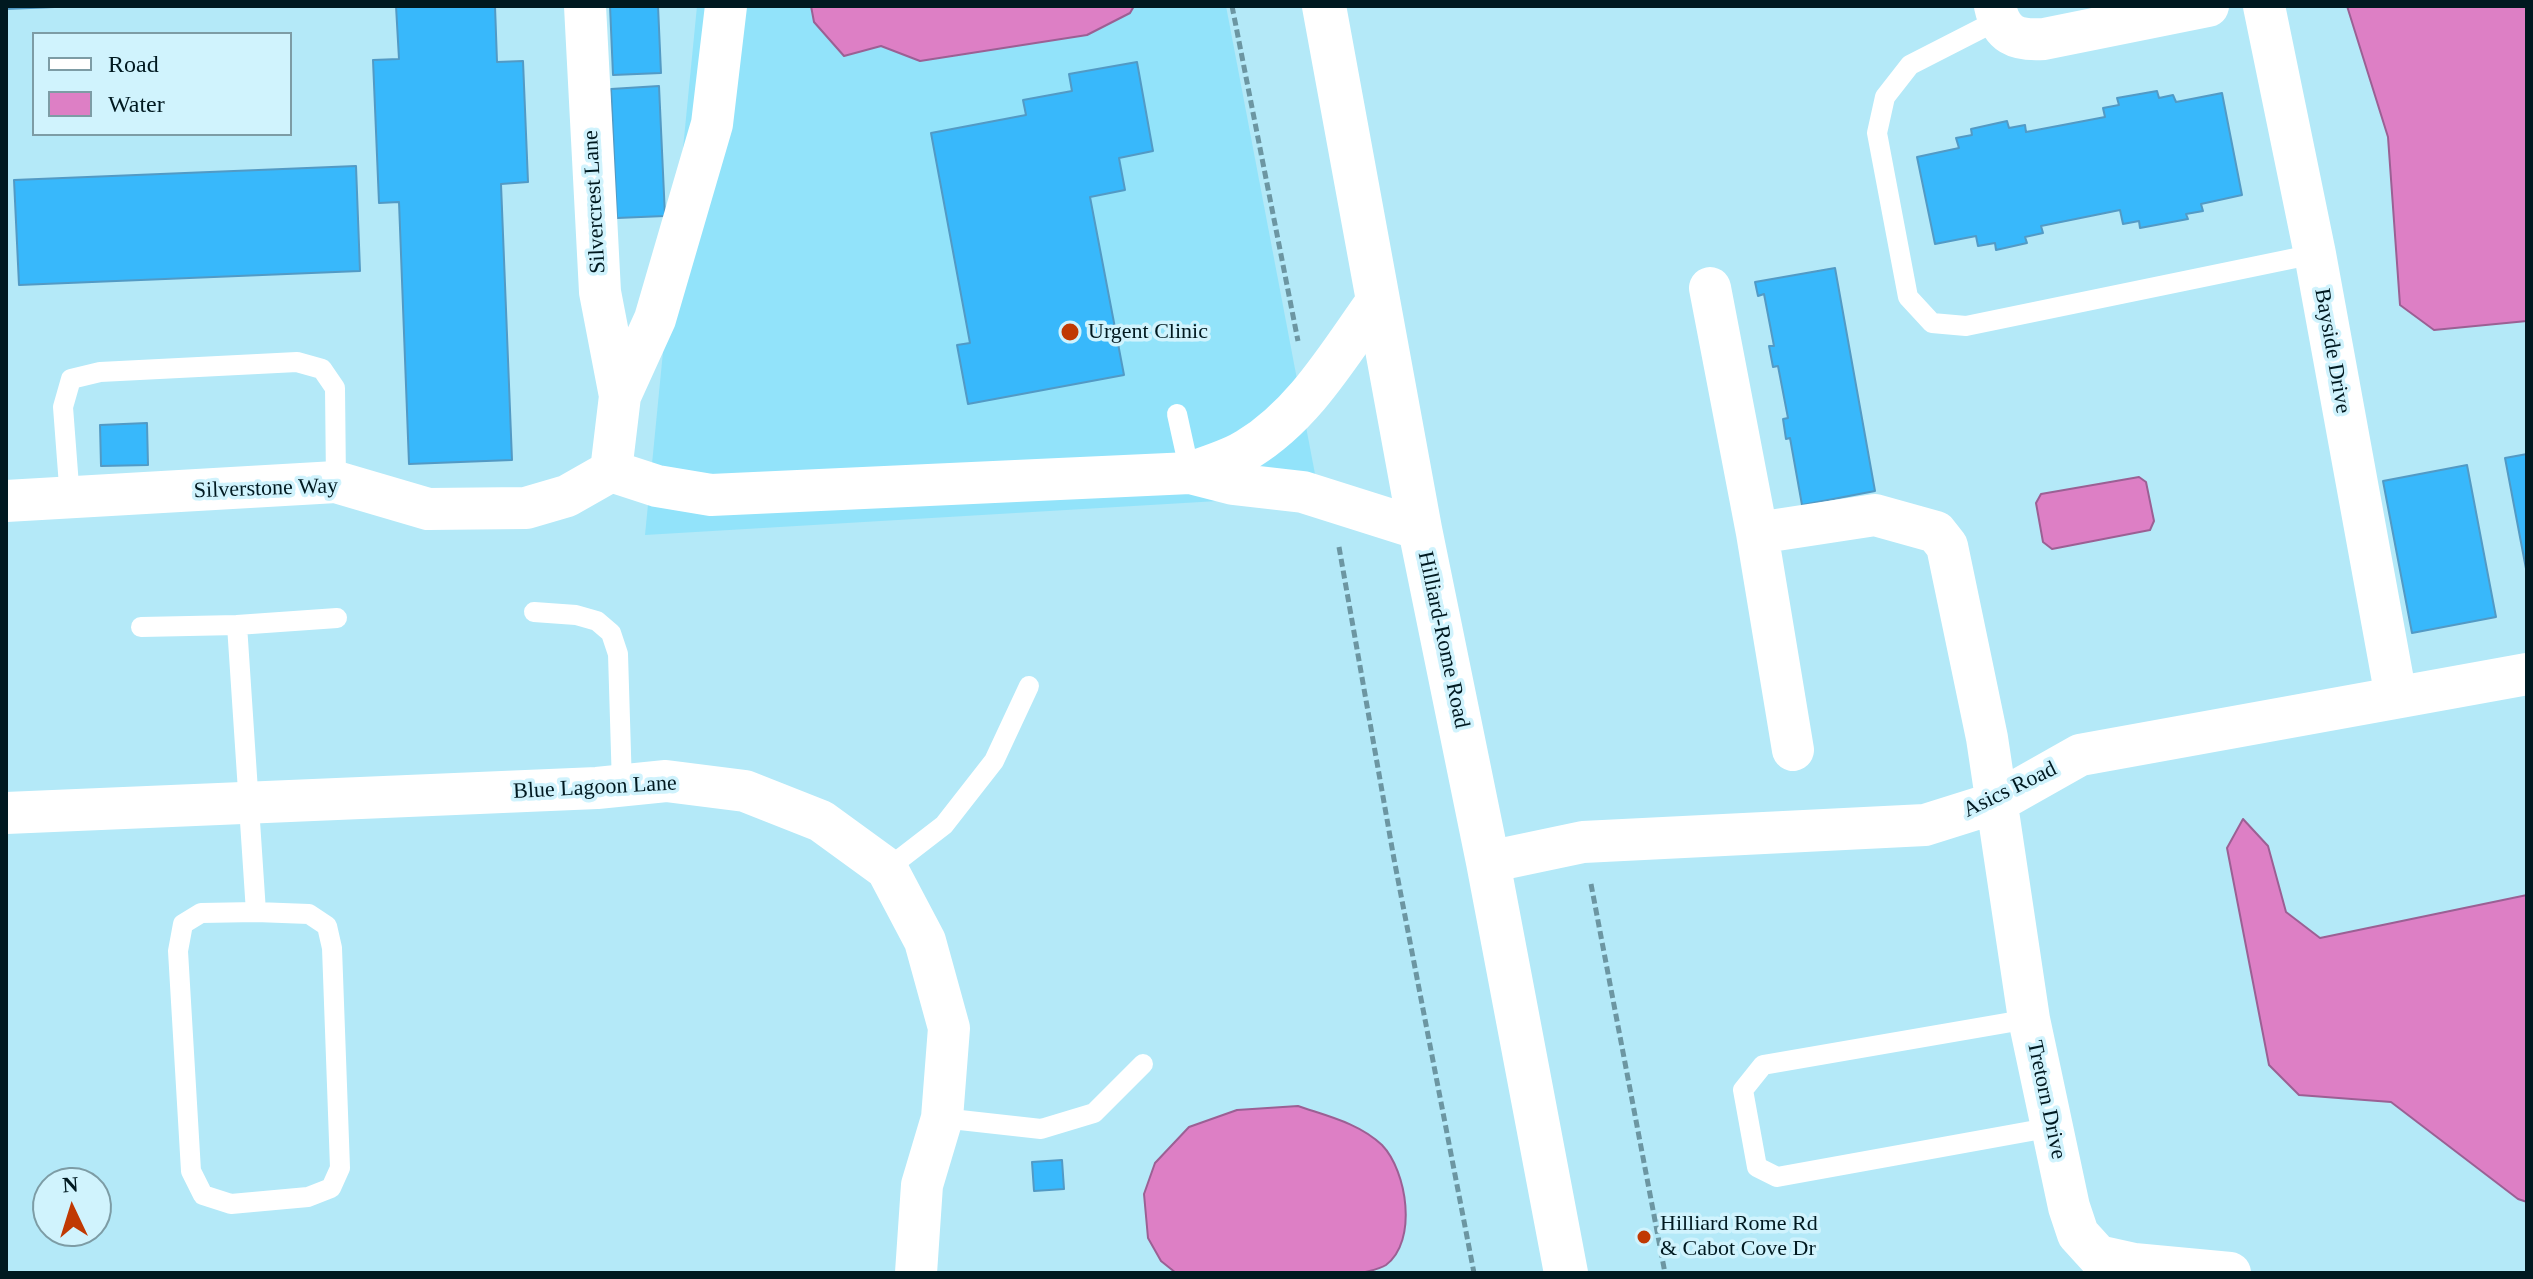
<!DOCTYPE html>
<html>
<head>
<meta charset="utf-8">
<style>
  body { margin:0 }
  #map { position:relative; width:2533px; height:1279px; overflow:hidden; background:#b4e9f8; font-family:Georgia,serif }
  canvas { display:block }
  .frame { position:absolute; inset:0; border:8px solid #001920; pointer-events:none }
  .legend { position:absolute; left:32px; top:32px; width:260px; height:104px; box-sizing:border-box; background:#d0f3fd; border:2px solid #7d9ca5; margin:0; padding:10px 14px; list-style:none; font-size:24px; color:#001920 }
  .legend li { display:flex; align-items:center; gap:16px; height:40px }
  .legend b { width:40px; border:2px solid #7d9ca5 }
  .north { position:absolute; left:32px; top:1167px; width:80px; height:80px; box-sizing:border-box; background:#d0f3fd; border:2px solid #7d9ca5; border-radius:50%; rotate:356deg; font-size:22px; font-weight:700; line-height:32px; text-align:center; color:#001920 }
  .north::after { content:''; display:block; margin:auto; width:28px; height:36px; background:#c03903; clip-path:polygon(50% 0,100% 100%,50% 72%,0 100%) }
</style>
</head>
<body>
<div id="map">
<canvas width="2533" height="1279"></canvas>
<div class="frame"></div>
<ul class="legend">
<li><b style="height:10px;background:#fff"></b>Road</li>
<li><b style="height:22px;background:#dd7fc5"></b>Water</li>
</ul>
<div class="north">N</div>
</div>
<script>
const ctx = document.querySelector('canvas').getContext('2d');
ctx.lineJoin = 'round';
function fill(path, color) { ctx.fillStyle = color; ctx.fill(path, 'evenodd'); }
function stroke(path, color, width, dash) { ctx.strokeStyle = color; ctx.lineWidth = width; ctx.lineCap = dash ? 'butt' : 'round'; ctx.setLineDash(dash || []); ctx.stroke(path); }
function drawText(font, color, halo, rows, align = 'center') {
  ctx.font = font + ' Georgia,serif'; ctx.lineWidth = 7; ctx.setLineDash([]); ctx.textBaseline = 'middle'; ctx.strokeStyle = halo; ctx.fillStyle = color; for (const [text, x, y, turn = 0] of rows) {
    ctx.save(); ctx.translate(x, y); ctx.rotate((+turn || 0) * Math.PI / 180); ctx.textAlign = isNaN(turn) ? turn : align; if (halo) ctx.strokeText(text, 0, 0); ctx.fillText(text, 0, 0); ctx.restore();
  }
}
const built = new Path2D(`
  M697 6H1226L1319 495 645 535Z`);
const water = new Path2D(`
  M811 6H1134L1130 13 1087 35 920 61 881 46 844 56 814 22Z
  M2347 6H2527V321L2434 330 2400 305 2388 137Z
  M2139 477 2146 482 2154 521 2150 530 2052 549 2043 542 2036 503 2041 494Z
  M2243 819 2268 846 2286 912 2320 938 2527 895V1202L2518 1199 2391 1102 2299 1095 2269 1065 2227 848Z
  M1298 1106C1327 1116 1359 1123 1382 1145 1407 1171 1418 1241 1386 1265 1380 1269 1369 1271 1362 1273H1176L1161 1261 1148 1238 1144 1194 1155 1163 1189 1127 1237 1110Z`);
const building = new Path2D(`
  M6 6H79L6 9Z
  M396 6H495L497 62 523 61 528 182 501 184 512 460 409 464 399 202 379 203 373 60 399 59Z
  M610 6H658L661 73 613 75Z
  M1137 62 1153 151 1119 158 1125 190 1090 197 1124 375 968 404 957 345 970 343 931 133 1026 115 1023 100 1072 91 1069 74Z
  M659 86 665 216 617 218 611 89Z
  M2157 91 2159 98 2173 95 2176 102 2222 93 2242 195 2201 204 2203 211 2186 214 2188 219 2140 228 2139 221 2123 224 2120 210 2041 226 2043 233 2025 237 2027 243 1996 250 1995 243 1978 246 1976 236 1935 244 1917 157 1959 148 1956 138 1972 135 1971 129 2007 121 2009 128 2025 125 2026 132 2105 117 2103 108 2119 105 2117 98Z
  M356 166 360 271 19 285 14 180Z
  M1835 268 1875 491 1802 505 1790 438 1786 439 1783 419 1788 418 1778 366 1773 367 1769 346H1774L1764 294 1758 296 1755 282Z
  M147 423 148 465 101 466 100 425Z
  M2527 454V574L2505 458Z
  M2467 465 2496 617 2412 633 2383 481Z
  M1062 1160 1064 1189 1034 1191 1032 1162Z`);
const path = new Path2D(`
  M1232 6 1298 341
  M1339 547 1394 859 1474 1273
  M1591 884 1665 1273`);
const lane = new Path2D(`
  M1998 20 1910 65 1885 97 1877 133 1908 297 1932 323 1966 326 2315 254
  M1177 414 1190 473
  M70 499 63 407 71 379 100 372 297 362 322 369 335 388 336 482
  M534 612 576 615 597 621 611 633 618 654 622 786
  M237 625 337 618
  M141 627 237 625 256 912
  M887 869 944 825 994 761 1029 686
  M256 912 309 914 327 926 332 948 340 1168 331 1188 308 1197 231 1204 203 1195 191 1171 178 951 183 924 201 913Z
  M2029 1019 1763 1065 1743 1090 1757 1167 1777 1177 2053 1127
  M942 1118 1041 1129 1094 1113 1143 1064`);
const street = new Path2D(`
  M585 6 600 292 620 396
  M1995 6C2001 35 2016 41 2044 39L2208 6
  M2264 6 2315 254 2396 697
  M1710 288 1757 533
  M611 471 657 486 711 495 1190 473 1233 484 1303 492 1420 529
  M611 471 620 396 655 319 712 124 726 6
  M1190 473C1209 466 1231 460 1248 449 1305 414 1339 354 1378 300
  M6 501 336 482 428 509 526 508 567 496 611 471
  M1793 750 1757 533 1875 515 1936 532 1947 546 1987 738 2029 1019 2069 1207 2078 1234 2098 1256 2134 1264 2230 1273
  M6 813 597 788 666 781 745 791 821 821 887 869 925 941 949 1028 942 1118 922 1185 916 1273
  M1488 862 1583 842 1925 825 1995 803 2080 755 2527 674`);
const primary = new Path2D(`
  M1324 6 1420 529 1488 862 1566 1273`);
const markers = [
  [1070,332,10,"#c03903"],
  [1644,1237,8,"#c03903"]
];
const streetNames = [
  ["Silvercrest Lane",595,202,-93],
  ["Bayside Drive",2332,351,80],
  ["Silverstone Way",266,489,-2],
  ["Hilliard-Rome Road",1443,640,78],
  ["Blue Lagoon Lane",595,788,-3],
  ["Asics Road",2010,790,-26],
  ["Tretorn Drive",2046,1100,78]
];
const poiNames = [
  ["Urgent Clinic",1088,332],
  ["Hilliard Rome Rd",1660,1224],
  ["& Cabot Cove Dr",1660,1249]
];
fill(built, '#92e3fa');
fill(water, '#dd7fc5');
stroke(water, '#9b6094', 2);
fill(building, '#38b8fb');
stroke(building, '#529ac5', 2);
stroke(path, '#6c96a2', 5, [8, 4]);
stroke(lane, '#fff', 20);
stroke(street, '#fff', 42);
stroke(primary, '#fff', 44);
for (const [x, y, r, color] of markers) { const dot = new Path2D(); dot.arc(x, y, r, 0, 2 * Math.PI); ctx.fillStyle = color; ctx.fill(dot); stroke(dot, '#d0f3fd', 3); }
drawText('22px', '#001920', '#d0f3fd', streetNames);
drawText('22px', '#001920', '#d0f3fd', poiNames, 'left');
</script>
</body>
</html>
